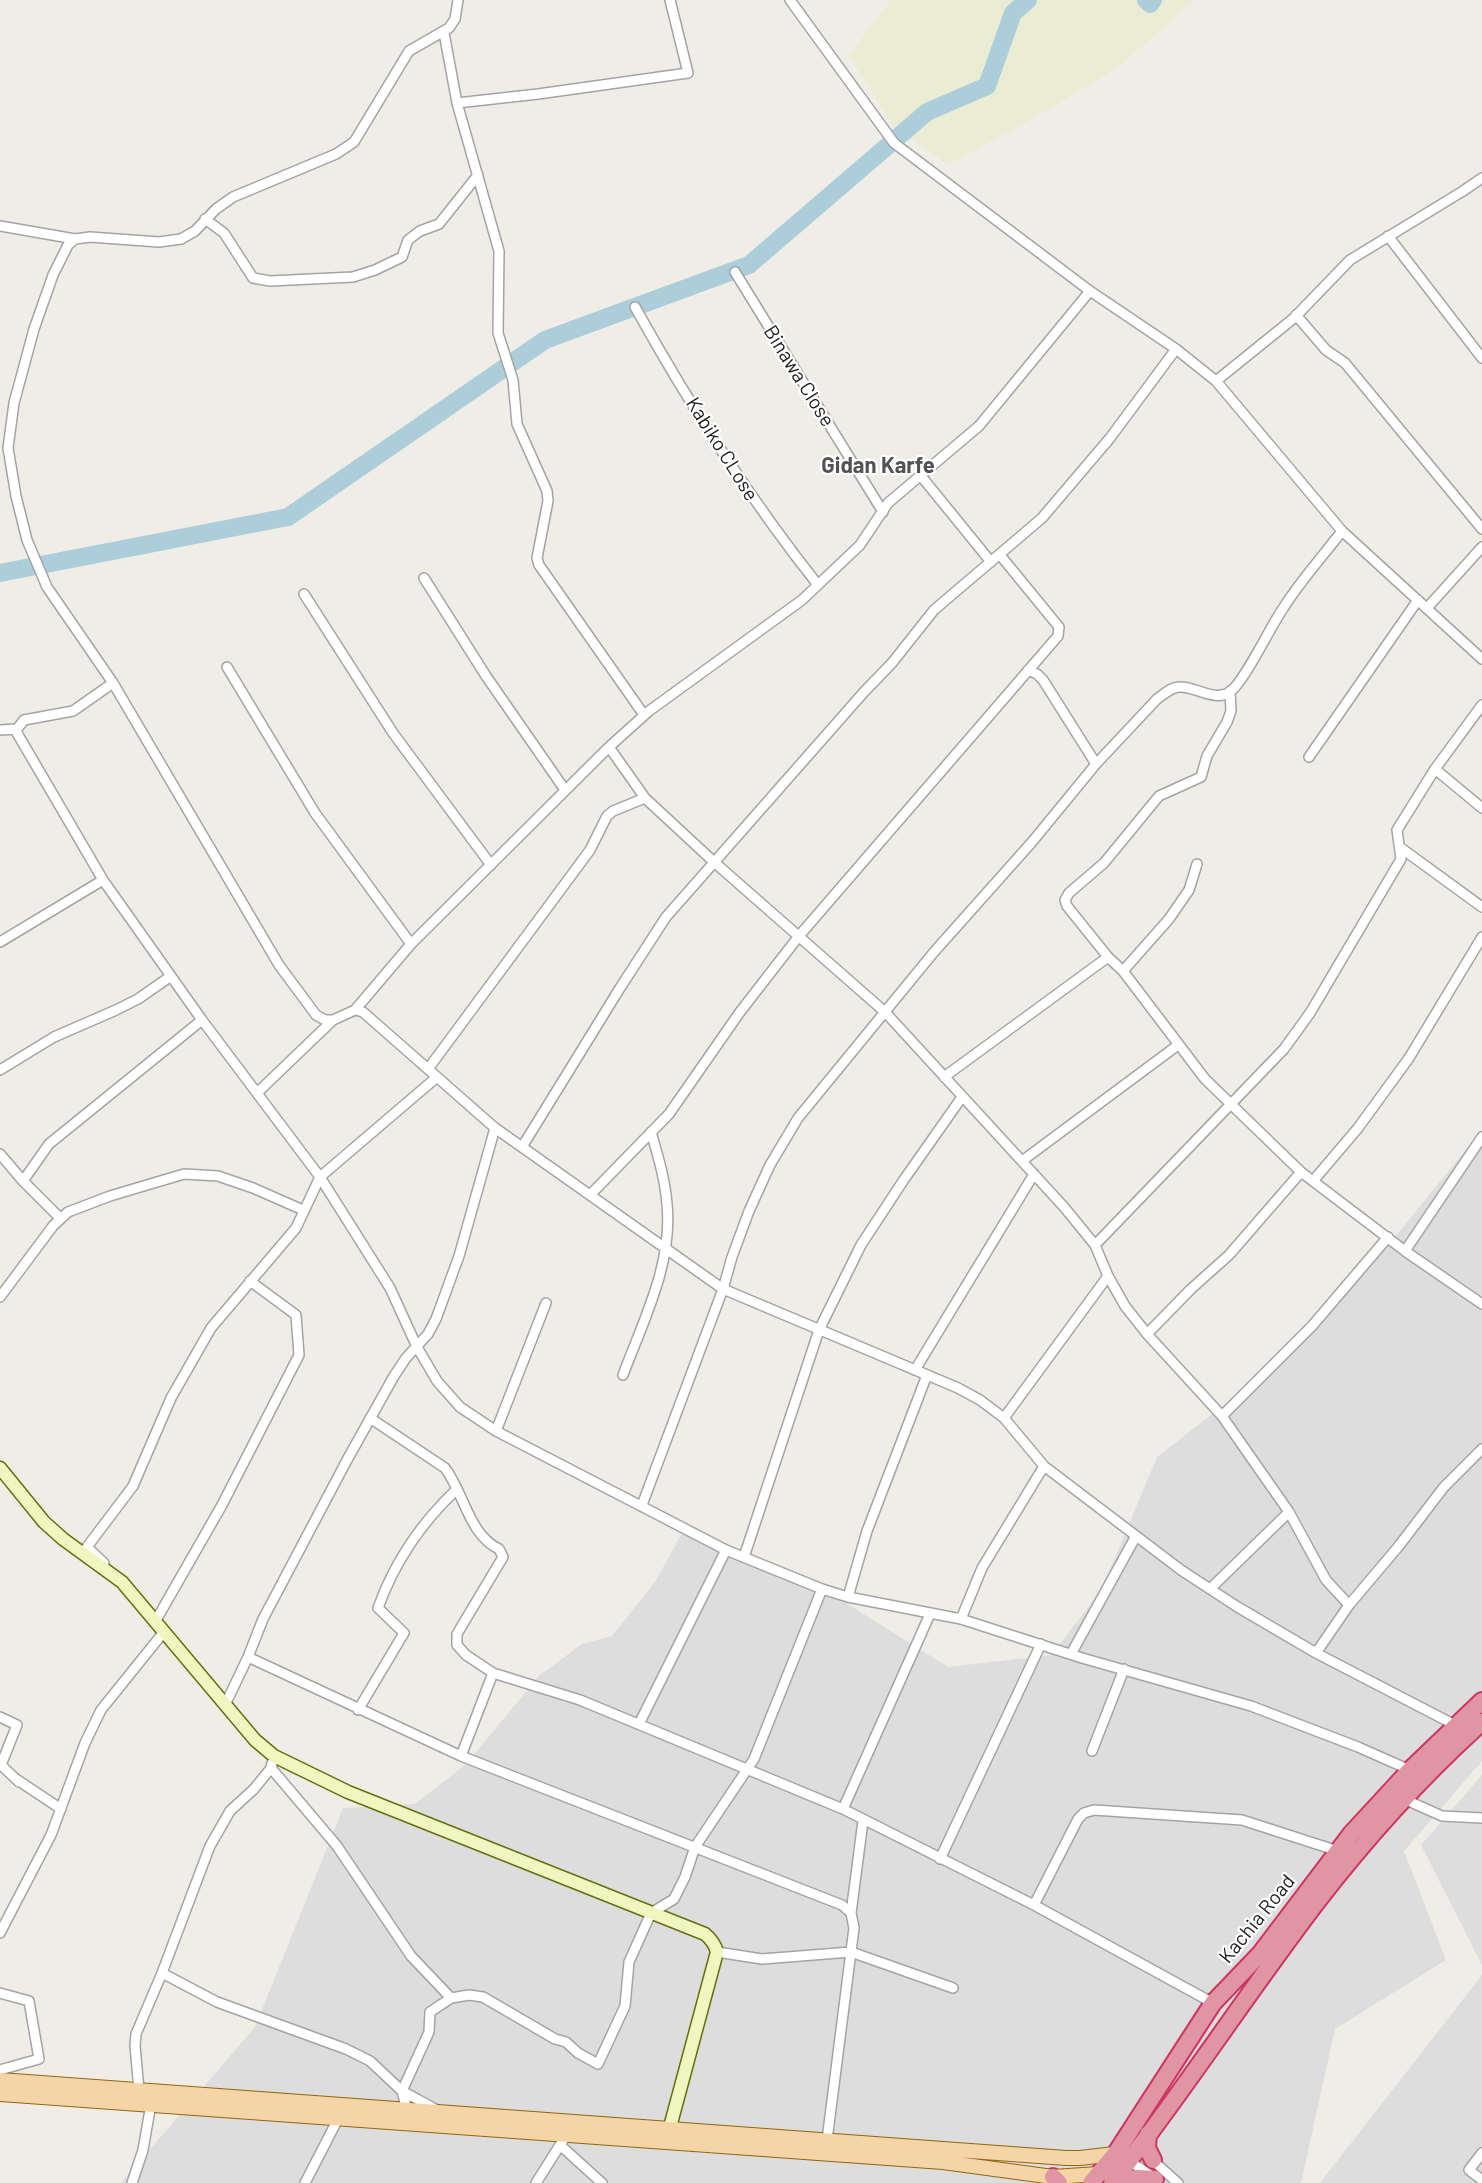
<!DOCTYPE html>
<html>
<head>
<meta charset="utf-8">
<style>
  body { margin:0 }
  canvas { display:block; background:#f0ede7 }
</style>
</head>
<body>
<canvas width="1482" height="2183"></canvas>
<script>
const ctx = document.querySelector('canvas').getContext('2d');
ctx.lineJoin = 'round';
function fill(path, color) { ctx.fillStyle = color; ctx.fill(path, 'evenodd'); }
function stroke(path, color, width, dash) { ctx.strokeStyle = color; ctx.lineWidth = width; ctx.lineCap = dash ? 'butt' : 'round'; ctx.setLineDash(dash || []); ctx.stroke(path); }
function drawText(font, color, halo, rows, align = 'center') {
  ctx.font = font + ' Barlow,sans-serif'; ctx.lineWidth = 4.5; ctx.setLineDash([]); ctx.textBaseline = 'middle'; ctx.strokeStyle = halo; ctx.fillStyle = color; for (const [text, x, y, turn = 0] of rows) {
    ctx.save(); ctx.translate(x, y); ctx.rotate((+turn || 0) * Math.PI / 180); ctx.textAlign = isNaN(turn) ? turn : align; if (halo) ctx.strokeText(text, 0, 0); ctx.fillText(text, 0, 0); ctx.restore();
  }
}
const residential = new Path2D(`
  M1482 1130V1761L1404 1851 1446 1960 1335 2029 1301 2183H121L255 2027 343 1808 415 1804 466 1764 540 1675 582 1644 612 1636 655 1582 687 1524 766 1571 846 1603 948 1667 1051 1655 1101 1591 1157 1457 1279 1362 1382 1253Z
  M1482 1775V1965L1421 1845Z
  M1482 1975V2183H1320Z`);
const farmland = new Path2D(`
  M891 0H1194L1119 67 1032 119 948 165 892 124 849 55Z`);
const river = new Path2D(`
  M1146 0 1150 4 1153 0
  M0 573 288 517 545 340 749 265 927 112 987 86 1013 13 1028 0`);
const street = new Path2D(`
  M458 0 455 19 449 28 409 51 354 142 336 154 233 197 216 209 195 231 181 239 159 242 90 237 75 239 68 245 53 275 34 329 14 403 8 448 16 496 27 540 47 587 113 683 279 965 316 1015 325 1020H333L355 1010 363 1012 495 1128 723 1289 958 1388 980 1400 1004 1418 1044 1466 1181 1570 1236 1606 1316 1653 1455 1725
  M790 0 894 143 1090 291 1176 349 1216 381 1342 531 1482 659
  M444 33 457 103 499 251 498 333 513 380 517 424 547 491 548 501 537 558 539 565 644 715
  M457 103 538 94 688 73 670 0
  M205 219 224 233 253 278 270 281 353 277 375 270 402 257 408 240 420 231 439 224 478 175
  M0 226 75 239
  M1388 236 1482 358
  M735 272 883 512
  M635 307C689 404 749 498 818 585
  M1296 315 1326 350 1345 363 1482 529
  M1216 381 1294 318 1350 260 1463 191 1482 178
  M921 476 991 562
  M424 578 486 676 565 790
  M304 594 393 733 491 865
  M1427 608 1482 547
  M227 667 315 813 411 944
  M1028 670 1037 674 1043 680 1096 764
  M1230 691 1231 711 1227 722 1207 756 1201 777 1159 796 1104 863 1069 893 1065 900 1067 906 1108 957 1123 971 1205 1079 1301 1172 1405 1251 1482 1304
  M17 729V733L103 880 202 1020 320 1177 390 1288 417 1347 437 1381 460 1407 496 1431 726 1550 822 1589 848 1597 961 1619 1082 1658 1251 1706 1358 1747 1410 1770
  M0 730 17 729 24 720 73 711 113 683
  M609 747 645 798 714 862 885 1012 1064 1207 1095 1245 1108 1276 1125 1306 1147 1334 1222 1416 1289 1512 1326 1580 1349 1605
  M1309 757 1418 600
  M1435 769 1482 808
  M1401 848 1482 907
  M0 942 103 880
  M1123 971 1169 919 1189 890 1197 864
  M355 1010 411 944 609 747 649 711 802 600 860 545 888 503 979 426 1090 291
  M428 1069 590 850 607 816 613 811 645 798
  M0 1070 54 1037 116 1010 138 999 171 976
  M944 1077 1108 957
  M257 1093 333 1020
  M522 1147 620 988 666 917 864 692 892 663 934 610 1042 518 1110 438 1176 349
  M0 1154 23 1181 60 1218
  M1022 1161 1178 1045
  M23 1181 49 1144 202 1020
  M1313 1181 1358 1128 1409 1058 1482 937
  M590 1195 669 1114 740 1012 799 936 1058 636 1059 627 1000 555
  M1095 1245 1284 1049 1310 1013 1401 859 1397 830 1435 769 1482 705
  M1405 1251 1482 1137
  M0 1297 53 1226 68 1212 110 1196 184 1174 218 1176 253 1188 303 1210
  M1147 1334 1191 1289 1229 1255 1301 1172
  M915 1370 1034 1174
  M623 1375C643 1321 673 1264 667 1204 665 1179 658 1156 651 1132
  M1222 1416 1312 1326 1388 1237
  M370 1418 445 1468C464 1493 469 1535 499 1549L503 1557 457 1634V1645L466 1655 493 1673 580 1700 843 1809 1034 1905 1213 2003
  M1004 1418 1108 1276
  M496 1431 546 1303
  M642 1505 723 1289 732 1257 749 1211 770 1165 798 1118 934 952 1032 842 1096 764 1157 699C1164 694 1172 686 1181 687 1196 687 1215 702 1230 692 1245 681 1271 625 1284 607 1301 580 1323 556 1342 531
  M744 1557 819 1330 861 1245 903 1181 962 1097
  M104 1563 87 1547 133 1486 171 1398 211 1328 296 1228 320 1177 437 1077
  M1210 1589 1289 1512
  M848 1597 867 1531 927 1375
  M961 1619 982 1568 1044 1466
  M155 1622 222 1505 299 1355 296 1315 250 1281
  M1316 1653 1349 1605 1398 1547 1444 1487 1482 1449
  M1071 1654 1136 1536
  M248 1657 461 1756 842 1905 851 1913 854 1928 827 2140
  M225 1705 248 1657 263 1619 347 1460 394 1376 406 1358 428 1334 436 1319 459 1256 495 1128
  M358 1710 404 1633 378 1608C394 1563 422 1522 457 1489
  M0 1717 17 1725 1 1765 19 1782
  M639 1724 726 1550
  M1092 1751 1124 1669
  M461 1756 493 1673
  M271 1768 337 1846 411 1956 451 1998 430 2012 429 2032 402 2091 407 2110
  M16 1779 61 1809
  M1404 1799 1442 1816 1482 1818
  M843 1809 930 1614
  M940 1859 1041 1644
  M1034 1905 1078 1819 1084 1813 1094 1810 1242 1820 1338 1851
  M851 1913 863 1821
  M0 1933 51 1835 85 1743 101 1710 163 1633
  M717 1952 762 1959 851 1952 953 1988
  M162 1973 217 2002 346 2049 370 2061 402 2091 437 2110
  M0 1993 29 2001 39 2059 0 2070
  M451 1998 469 1995 483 1997 555 2039 566 2042 578 2053 598 2064 625 2006 629 1962 651 1913 674 1899 685 1877 695 1847 754 1759 822 1589
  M139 2090 135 2046 136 2034 162 1973 210 1846 230 1811 254 1789 271 1768 272 1763
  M560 2145 602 2183
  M1482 2153 1469 2170 1482 2180
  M1151 2159 1178 2183
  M1129 2161 1152 2176
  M132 2183 143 2150 151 2104
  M305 2183 339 2117
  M536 2183 567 2134`);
const secondary = new Path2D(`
  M0 1468 44 1522 63 1539 122 1582 255 1740 274 1756 348 1792 705 1934C711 1939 715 1944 717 1952L670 2127`);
const primary = new Path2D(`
  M0 2080 1066 2158H1080L1123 2153
  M0 2094 943 2162 1053 2177 1098 2174 1104 2172`);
const highway = new Path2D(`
  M1148 2134 1147 2148 1153 2160
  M1053 2177 1059 2183
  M1113 2182 1138 2178 1155 2179
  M1091 2183 1116 2153 1213 2003 1260 1954 1351 1834 1410 1770 1482 1701
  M1112 2183C1183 2092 1246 1995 1316 1903 1366 1838 1421 1777 1482 1722`);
const streetNames = [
  ["Binawa Close",799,376,58],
  ["Kabiko CLose",722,449,58],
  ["Kachia Road",1257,1919,-51]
];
const quarterNames = [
  ["Gidan Karfe",878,466]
];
fill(residential, '#dedddd');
fill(farmland, '#eaedd4');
stroke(river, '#abceda', 18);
stroke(street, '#a4a4a4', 12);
stroke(secondary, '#63700e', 15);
stroke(primary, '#90670c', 16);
stroke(highway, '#cd3565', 20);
stroke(street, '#fff', 9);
stroke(secondary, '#f1f5c0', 12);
stroke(primary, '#f5d5a7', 14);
stroke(highway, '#e095a2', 16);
drawText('20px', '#202020', '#fff', streetNames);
drawText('bold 22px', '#535353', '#fff', quarterNames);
</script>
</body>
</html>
